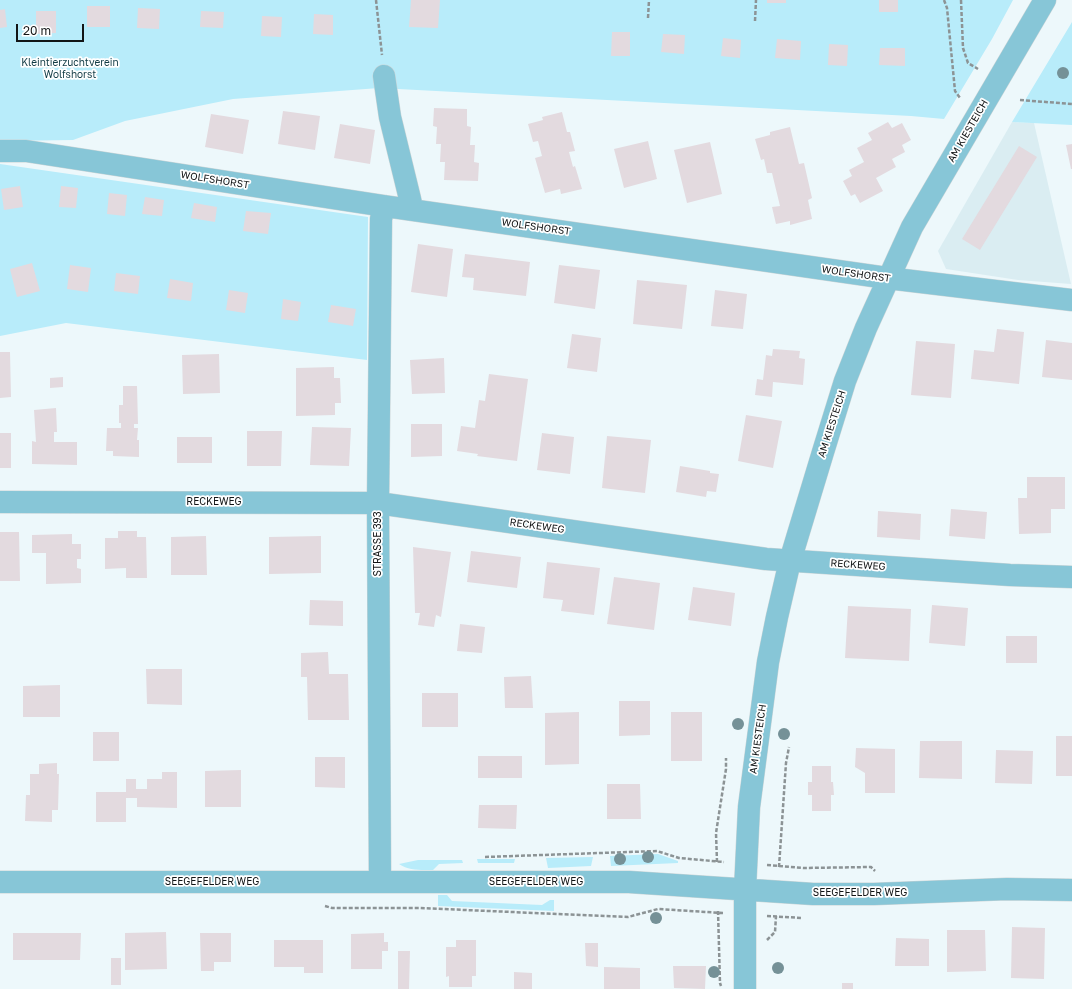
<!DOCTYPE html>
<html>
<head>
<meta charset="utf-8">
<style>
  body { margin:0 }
  #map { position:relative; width:1072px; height:989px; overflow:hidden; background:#edf8fb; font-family:"Golos Text",sans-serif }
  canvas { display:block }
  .scale { position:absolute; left:16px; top:24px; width:68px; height:18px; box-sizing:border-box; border:2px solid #121516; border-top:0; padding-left:5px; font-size:12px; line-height:14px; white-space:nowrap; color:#121516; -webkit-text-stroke:3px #fff; paint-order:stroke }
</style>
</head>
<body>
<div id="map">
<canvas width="1072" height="989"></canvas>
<div class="scale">20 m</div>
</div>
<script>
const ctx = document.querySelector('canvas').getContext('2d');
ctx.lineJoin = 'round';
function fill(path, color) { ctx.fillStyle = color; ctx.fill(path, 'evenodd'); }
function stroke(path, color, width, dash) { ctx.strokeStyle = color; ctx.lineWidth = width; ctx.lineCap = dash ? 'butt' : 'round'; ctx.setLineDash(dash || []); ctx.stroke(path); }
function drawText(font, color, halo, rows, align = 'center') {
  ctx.font = font + ' "Golos Text",sans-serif'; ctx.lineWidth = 3.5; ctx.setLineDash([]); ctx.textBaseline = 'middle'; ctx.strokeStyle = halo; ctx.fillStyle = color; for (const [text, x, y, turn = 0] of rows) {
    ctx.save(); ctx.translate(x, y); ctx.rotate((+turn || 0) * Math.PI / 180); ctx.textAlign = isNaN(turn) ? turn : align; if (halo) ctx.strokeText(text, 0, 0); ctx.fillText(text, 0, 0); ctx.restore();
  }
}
const built = new Path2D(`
  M1012 122 1034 123 1071 284 1018 280 946 269 938 251Z`);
const green = new Path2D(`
  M0 0H1013L992 39 944 119 911 116 379 88 233 99 125 121 73 140 0 141Z
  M1072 22V125L1012 122Z
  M0 164 368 217 367 360 66 323 0 336Z
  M658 854 678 861V863L611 866 610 856Z
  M593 857 591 866 548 868 546 858Z
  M477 859H515L514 863H478Z
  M418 860H462L463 863 439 864 433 870C421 870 409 871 399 864Z
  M438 895H447L452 901 542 905 550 900H554V911L438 906Z`);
const building = new Path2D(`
  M411 0H440L438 28 409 27Z
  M767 0H786V3H767Z
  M879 0H898V12H879Z
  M87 6H110V27H87Z
  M138 8 160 9 159 29 137 28Z
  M5 9 7 27 0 28V10Z
  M36 11H56V33L36 34Z
  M201 11 224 12 223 28 200 27Z
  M314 14 333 15V35L313 34Z
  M262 16 282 17 281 37 261 36Z
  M612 32H630V56H611Z
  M663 34 685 35 684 54 661 52Z
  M723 38 741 40 740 58 721 56Z
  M777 39 801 41 800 60 775 58Z
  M829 44 848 45 847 66 828 65Z
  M880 48H905V66L879 65Z
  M434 108 467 109V126L471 127 470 145H475L474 162 479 163 478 181 444 180 445 162H440L441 144H436L437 127 433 126Z
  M283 111 320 116 315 150 278 144Z
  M562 112 567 132H570L575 151 569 152 573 167 575 166 582 189 561 194 560 189 545 193 535 158 542 156 538 141 533 142 528 124 543 120 542 117Z
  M211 114 249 120 243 154 205 147Z
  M888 122 892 128 902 123 911 140 902 145 905 152 892 159 896 167 876 178 883 191 860 203 855 194 851 196 843 181 852 176 849 170 864 162 857 148 872 140 868 133Z
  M340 124 375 130 370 164 334 158Z
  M790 127 799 164 804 163 812 198 808 200 812 219 790 225V221L776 224 772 207 780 206 772 173H767L764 159 761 160 755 139 770 135V132Z
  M648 141 657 179 624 188 614 149Z
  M710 142 722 194 687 203 674 150Z
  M1072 144V169H1071L1066 145Z
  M1019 146 1037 157 980 250 962 239Z
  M20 186 23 207 4 210 1 189Z
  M61 186 78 188 76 208 59 207Z
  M109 193 127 195 125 216 107 214Z
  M145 197 164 200 162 216 142 214Z
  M194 203 217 207 215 222 191 218Z
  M246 211 271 213 268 234 243 231Z
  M418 244 453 249 447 297 411 292Z
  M465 254 530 262 526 296 473 290 474 278 462 277Z
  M32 263 40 291 17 297 10 269Z
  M70 265 91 268 88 292 67 289Z
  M559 265 600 270 595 309 554 303Z
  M116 273 140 276 138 294 114 291Z
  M170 279 193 283 191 301 167 298Z
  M637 280 687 285 682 329 633 324Z
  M229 290 248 293 245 313 226 310Z
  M715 290 747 294 743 329 711 326Z
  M283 299 301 302 298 321 281 319Z
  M331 305 356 309 353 326 328 322Z
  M997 329 1024 332 1019 384 971 379 974 350 994 352Z
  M572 334 601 338 597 372 567 368Z
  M1046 340 1072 343V380L1042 377Z
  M916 341 955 344 951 398 911 395Z
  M773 349 800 351 799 358 805 359 803 385 773 382 772 397 755 395 757 379 763 380 766 355 772 356Z
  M0 352H10L11 397 0 398Z
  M219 354 220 393 183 394 182 355Z
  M444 358 445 393 412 394 410 360Z
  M334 367V378H340L341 403H335V415L296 416V368Z
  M489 374 528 379 517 461 477 456 478 454 457 451 461 426 475 428 479 400 485 401Z
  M63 377V387L50 388V378Z
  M123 386H137L138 424H134V428H138L137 440H139V457L113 456V451H106L107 428H121V423H119V405H123Z
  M56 408 57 432H54V442H77V465L32 464V441L36 442 34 410Z
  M746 415 782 421 773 468 738 461Z
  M411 424H442V456L411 457Z
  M312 427 351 428 349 466 310 465Z
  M247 431H282L281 466H247Z
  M0 433H11V468H0Z
  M542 433 574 437 570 474 537 470Z
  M607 436 651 440 645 493 602 488Z
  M177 437H212V463H177Z
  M680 466 710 471V473L719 474 716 492 707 491 706 497 676 492Z
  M1027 477H1065V509H1051V533L1019 534 1018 498H1027Z
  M951 509 987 512 985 539 949 536Z
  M878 511 921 514 920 540 877 537Z
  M118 531H137V537H146L147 578H126V568L105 569V538H118Z
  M0 532H19L20 581H0Z
  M72 534V544H81V559H77V568L81 569V583L46 584V553H32V535Z
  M206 536 207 575H171V537Z
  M321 536V573L269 574V537Z
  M413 547 451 552 441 617 436 615 434 627 418 625 420 613H415Z
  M471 551 521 557 517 588 467 582Z
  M547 562 600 568 594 615 561 611 563 600 543 598Z
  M614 577 660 583 654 630 607 624Z
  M693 587 735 593 731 626 688 620Z
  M310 600 343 601V626L309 625Z
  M932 605 968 608 965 646 929 643Z
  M848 606 911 609 909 661 845 658Z
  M460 624 485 627 482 653 457 651Z
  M1006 636H1037V663H1006Z
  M328 652 329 674H348L349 720H308L307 677H301V653Z
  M146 669H182V705L147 704Z
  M531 676 533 708H505L504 677Z
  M60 685V717H23V686Z
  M422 693H458V727H422Z
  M619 701H650V735L619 736Z
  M579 712V764L545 765V713Z
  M671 712H702V761H671Z
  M93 732H119V761H93Z
  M1056 736H1072V776H1056Z
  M920 741H962V779L919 778Z
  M856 748 895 749V793H865V773L855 767Z
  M996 750 1033 751 1032 784 995 783Z
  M478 756H522V778H478Z
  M315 757H345V788L315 787Z
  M57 763V774H59L58 810H52V822L25 821 26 795H30V774H39V764Z
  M812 766H831V782H833L834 795H831V811H812V795H808V782H812Z
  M241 770V807H205V771Z
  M162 772H177V808L137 807V798H126V822H96V792H126V779H136V789H147V779H162Z
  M607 784H640L641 819H607Z
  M479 805H517L516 829 478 828Z
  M1012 927 1045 928 1044 979 1011 978Z
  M947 930H985L986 971 947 972Z
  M166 932 167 969 125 970V933Z
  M13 933H81L80 960H13Z
  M200 933H231V962H214V971H201Z
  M384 933V942H388V951H382V969H351V934Z
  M896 938 929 939V966H895Z
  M274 940H323V973H304V967H274Z
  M456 940H476V976H472V987H449V976L446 977V947H456Z
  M585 943H598V967L586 966Z
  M398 951H410L409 989H398Z
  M111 958H121V985H111Z
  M673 966H706L705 989 674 988Z
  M604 967 640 968V989H604Z
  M514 972 532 973V989H514Z
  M842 983H853V989H842Z`);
const path = new Path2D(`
  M376 0 382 55
  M944 0 947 8 955 91 960 98
  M961 0 963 48 968 63 978 69
  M648 18 649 0
  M755 21 756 0
  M1020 100 1072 104
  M485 857 657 851 679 858 724 862
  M717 862 716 833 726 769V758
  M767 865 804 868 871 867 875 871
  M779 867 786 763 789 747
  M325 906 332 908H419L628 917 658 909 723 913
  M718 911 720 983 721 986
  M767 916 802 918
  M767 940 775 932 776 916`);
const minor = new Path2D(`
  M384 76 390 117 410 199 412 209
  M0 151H26L384 206 887 278 1072 300
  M0 502 378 503 766 559 1010 575 1072 577
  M0 882H629L813 894H874L1007 889 1072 890
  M380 882 378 503 381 219 384 206
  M745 989V890L749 807 768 662 777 617 790 561 823 452 845 381 866 328 912 227 1045 0`);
const trees = [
  [1063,73],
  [738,724],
  [784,734],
  [648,857],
  [620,859],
  [656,918],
  [778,968],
  [714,972]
];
const parkNames = [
  ["Kleintierzuchtverein",70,63],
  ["Wolfshorst",70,75]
];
const streetNames = [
  ["AM KIESTEICH",968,131,-60],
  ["WOLFSHORST",215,180,9],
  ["WOLFSHORST",536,227,8],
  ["WOLFSHORST",856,274,8],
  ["AM KIESTEICH",832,424,-72],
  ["RECKEWEG",214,502],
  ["RECKEWEG",537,526,8],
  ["STRASSE 393",378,544,-90],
  ["RECKEWEG",858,565,4],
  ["AM KIESTEICH",758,739,-82],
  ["SEEGEFELDER WEG",212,882],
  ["SEEGEFELDER WEG",536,882],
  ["SEEGEFELDER WEG",860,893]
];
fill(built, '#daedf2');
fill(green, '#b8ecfa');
fill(building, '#e3dadf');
stroke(minor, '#cad4d6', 23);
stroke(path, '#8c9395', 2.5, [4, 2]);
stroke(minor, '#87c6d7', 22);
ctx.fillStyle = '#759197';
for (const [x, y] of trees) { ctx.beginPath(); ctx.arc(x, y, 6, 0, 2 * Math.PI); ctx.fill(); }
drawText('10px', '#123c46', '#fff', parkNames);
drawText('10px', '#121516', '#fff', streetNames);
</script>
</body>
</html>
